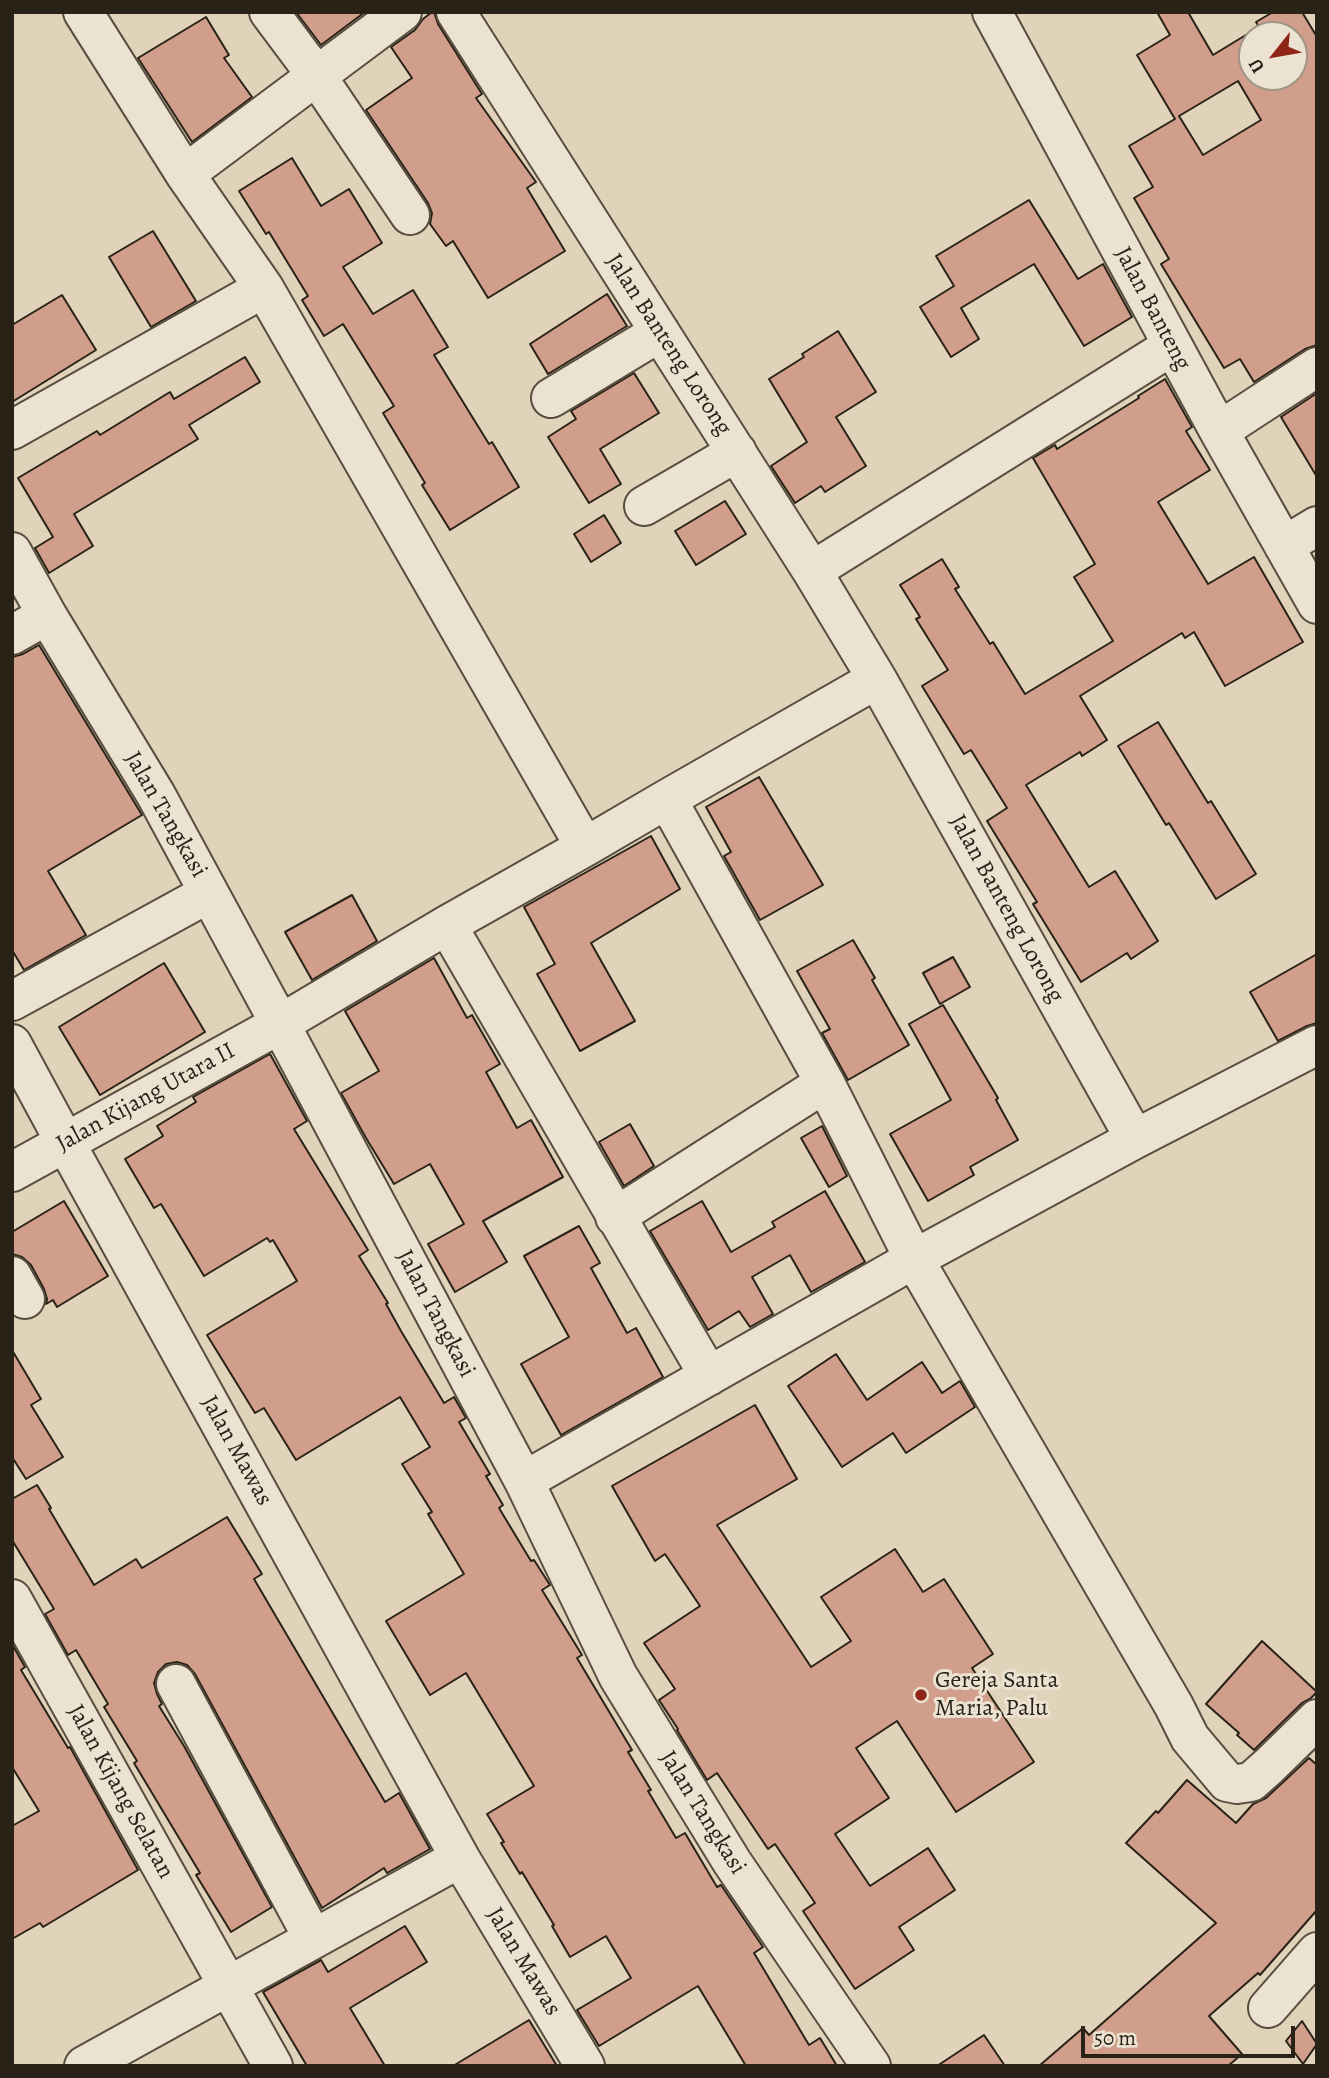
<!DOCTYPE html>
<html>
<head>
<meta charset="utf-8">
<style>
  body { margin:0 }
  #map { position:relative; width:1329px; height:2078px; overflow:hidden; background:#e1d3b9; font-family:Alegreya,serif }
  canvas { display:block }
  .frame { position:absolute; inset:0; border:14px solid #292217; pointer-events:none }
  .north { position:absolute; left:1238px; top:21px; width:70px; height:70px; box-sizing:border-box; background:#ece2d2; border:2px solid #9e9587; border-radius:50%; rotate:239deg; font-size:19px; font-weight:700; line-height:28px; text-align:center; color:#292217 }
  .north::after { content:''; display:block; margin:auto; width:24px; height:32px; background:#8f2418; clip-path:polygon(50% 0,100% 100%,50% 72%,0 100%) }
  .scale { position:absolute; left:1081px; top:2026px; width:214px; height:32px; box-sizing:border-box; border:4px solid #292217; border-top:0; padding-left:9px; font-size:21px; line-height:24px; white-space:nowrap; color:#292217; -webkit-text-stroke:5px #ece2d2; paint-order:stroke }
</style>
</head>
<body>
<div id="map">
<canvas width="1329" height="2078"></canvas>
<div class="frame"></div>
<div class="north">U</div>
<div class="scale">50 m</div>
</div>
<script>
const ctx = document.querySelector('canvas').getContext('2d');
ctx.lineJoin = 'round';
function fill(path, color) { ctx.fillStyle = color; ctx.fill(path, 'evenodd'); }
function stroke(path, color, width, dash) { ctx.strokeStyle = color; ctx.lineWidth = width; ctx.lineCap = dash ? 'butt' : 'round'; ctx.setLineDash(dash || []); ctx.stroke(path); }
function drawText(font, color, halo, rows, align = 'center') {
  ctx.font = font + ' Alegreya,serif'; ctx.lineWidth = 6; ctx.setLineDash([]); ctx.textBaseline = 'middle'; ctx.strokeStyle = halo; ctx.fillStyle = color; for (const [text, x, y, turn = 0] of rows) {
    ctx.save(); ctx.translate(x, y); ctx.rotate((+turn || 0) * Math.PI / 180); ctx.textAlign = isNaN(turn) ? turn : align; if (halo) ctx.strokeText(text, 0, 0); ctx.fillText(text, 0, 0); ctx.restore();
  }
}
const building = new Path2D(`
  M296 12H365L321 45Z
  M432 12H434L438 24 482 94 476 98 536 182 527 188 565 251 488 298 453 241 446 246 430 224 432 213 428 203 366 110 412 78 391 47 415 30 423 19Z
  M1157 12H1188L1213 55 1259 27 1256 22 1273 12H1302L1317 37V345L1305 349 1254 382 1240 359 1224 368 1161 264 1169 259 1134 198 1153 187 1129 146 1175 119 1137 55 1170 35ZM1252 35H1294V77H1252ZM1238 81 1261 120 1203 155 1179 116Z
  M206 17 229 55 224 58 252 97 192 142 138 58Z
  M292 158 321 206 349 189 382 243 343 267 373 314 413 290 448 347 434 355 489 444 492 442 519 487 450 530 422 485 425 483 383 413 394 406 343 324 324 336 302 300 308 296 269 232 266 234 239 191Z
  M1029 200 1078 279 1103 264 1132 317 1084 346 1034 264 961 308 979 339 951 357 920 307 954 286 936 256Z
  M153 231 196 301 151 327 109 257Z
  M607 294 627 326 548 374 530 344Z
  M62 295 96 350 12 402V325Z
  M838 331 876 392 836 417 866 466 825 492 821 486 795 503 771 466 807 442 769 379 804 357 802 354Z
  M245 357 260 382 189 425 198 439 74 514 93 546 49 573 35 548 53 537 18 478 97 431 100 435 170 392 174 399Z
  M634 373 659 413 600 449 621 484 589 503 548 437 576 419 571 411Z
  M1165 379 1192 427 1186 431 1210 470 1158 502 1208 584 1254 557 1303 642 1225 686 1194 632 1185 638 1182 633 1080 696 1107 740 1082 756 1080 752 1026 785 1089 887 1115 871 1158 941 1131 959 1127 953 1081 982 1033 904 1037 902 987 821 1007 808 971 750 964 754 922 686 948 670 916 619 920 617 900 585 942 559 959 587 955 589 990 644 993 642 1025 694 1113 641 1074 577 1095 564 1033 458 1055 445 1057 449 1139 398 1138 396Z
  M1317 393V477L1281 417Z
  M725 501 746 534 696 565 675 531Z
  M604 515 621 543 591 562 574 534Z
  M39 645 142 815 48 871 86 935 24 970 12 950V657L23 654Z
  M1158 722 1208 803 1211 801 1256 874 1216 899 1169 823 1166 825 1118 746Z
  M759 777 823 885 760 920 724 856 731 852 706 807Z
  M651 836 680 889 591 943 635 1021 580 1051 537 974 555 964 524 907Z
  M352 895 377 941 312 980 285 932Z
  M853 940 875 978 872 980 909 1045 848 1080 822 1033 830 1029 797 971Z
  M1317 954V1023L1307 1026 1278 1041 1250 992Z
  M953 957 970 987 940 1004 923 973Z
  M434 958 467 1018 472 1015 500 1064 486 1072 517 1128 531 1120 563 1177 483 1221 507 1262 455 1292 428 1244 464 1224 430 1164 394 1184 366 1138 341 1093 379 1071 345 1011Z
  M164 963 205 1032 100 1095 59 1027Z
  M943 1005 998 1098 996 1100 1018 1140 970 1167 974 1175 928 1201 890 1134 951 1100 909 1024Z
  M270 1054 307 1121 294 1129 368 1250 359 1256 388 1303 386 1304 401 1331 444 1403 454 1397 466 1418 459 1422 490 1474 486 1476 503 1505 499 1508 531 1561 534 1560 550 1585 542 1590 582 1655 577 1658 632 1750 628 1752 651 1790 648 1791 676 1838 685 1833 717 1887 721 1885 763 1947 754 1953 809 2045 820 2038 837 2066H746L698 1986 599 2046 577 2010 631 1978 606 1936 570 1957 552 1926 554 1925 522 1872 520 1874 501 1843 504 1842 487 1814 534 1786 466 1673 430 1695 386 1621 464 1574 428 1514 432 1512 402 1464 430 1447 400 1397 296 1460 264 1408 255 1413 207 1335 297 1281 273 1240 270 1242 267 1238 204 1276 161 1204 154 1208 125 1159 163 1136 157 1126 196 1102 193 1097Z
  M630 1124 654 1166 624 1186 599 1142Z
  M822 1126 847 1176 829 1187 801 1138Z
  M825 1191 865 1262 811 1292 790 1255 752 1277 773 1314 750 1327 739 1311 708 1330 650 1231 702 1201 731 1252 775 1227 772 1222Z
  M64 1201 108 1276 57 1307 53 1300 46 1304 47 1299 44 1289 31 1265 22 1257 12 1254V1232Z
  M579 1226 600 1263 591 1268 627 1333 636 1328 663 1377 561 1435 521 1364 569 1337 524 1256Z
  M12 1350 41 1399 31 1405 63 1457 26 1479 12 1457Z
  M836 1354 867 1400 922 1362 942 1393 960 1381 975 1407 906 1453 893 1433 842 1467 788 1386Z
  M755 1405 797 1479 717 1525 811 1667 851 1641 821 1597 895 1549 923 1592 944 1579 993 1654 972 1668 1034 1762 956 1812 897 1721 856 1748 889 1798 835 1834 870 1886 928 1848 955 1890 899 1927 914 1950 855 1989 803 1911 815 1903 775 1844 768 1849 717 1773 707 1780 677 1730 678 1729 659 1700 675 1689 644 1643 700 1606 665 1554 655 1561 612 1486Z
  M37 1485 51 1508 49 1509 94 1585 136 1559 142 1568 227 1517 262 1574 254 1579 385 1802 399 1793 430 1849 387 1873 384 1868 322 1908 195 1674 187 1665 177 1662 166 1664 158 1672 154 1683 157 1694 162 1704 159 1706 184 1746 272 1907 231 1932 196 1875 200 1873 134 1763 137 1761 104 1707 108 1704 76 1650 68 1655 45 1614 54 1609 12 1540V1499Z
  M1262 1641 1317 1692 1311 1698 1302 1703 1254 1750 1237 1735 1239 1733 1206 1704Z
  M12 1644 25 1667 21 1670 68 1748 70 1747 138 1870 43 1927 40 1923 12 1939V1826L39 1811 12 1767Z
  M1309 1758 1317 1765V1910L1260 1975 1258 1973 1209 2016 1242 2054 1228 2066H1039L1083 2028 1089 2035 1216 1923 1126 1843 1156 1811 1158 1813 1187 1780 1236 1823 1253 1804 1266 1798Z
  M405 1926 427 1962 350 2008 385 2066H307L263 1992 321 1960 328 1972Z
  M529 2020 557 2066H453Z
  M1302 2021 1317 2044 1303 2064 1286 2041Z
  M984 2035 1005 2066H937Z`);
const minor = new Path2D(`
  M83 12 185 174 264 288 585 847
  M269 12 316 75 410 215
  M456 12 812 571 877 679 1135 1139
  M992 12 1219 431 1317 604
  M185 174 402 12
  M551 398 660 332
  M12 430 264 288
  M1219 431 1317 367
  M644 506 737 452
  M1284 546 1317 526
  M12 552 47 615 156 795 280 1024 524 1481 618 1676 732 1862 871 2066
  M812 571 1172 346
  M12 635 47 615
  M667 799 825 1083 914 1259 1174 1706 1190 1738 1227 1782 1237 1784 1251 1782 1269 1766 1317 1719
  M447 925 709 1376
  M12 1001 209 893
  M12 1044 65 1142 460 1858 585 2066
  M12 1172 280 1024 447 925 585 847 667 799 877 679
  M615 1217 825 1083
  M12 1276 25 1299
  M524 1481 914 1259 1135 1139 1317 1045
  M12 1599 273 2066
  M176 1684 313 1938
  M1268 2008 1317 1952
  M84 2066 460 1858`);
const markers = [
  [921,1695,7,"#8f2418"]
];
const streetNames = [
  ["Jalan Banteng",1152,309,62],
  ["Jalan Banteng Lorong",668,345,57],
  ["Jalan Tangkasi",165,815,60],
  ["Jalan Banteng Lorong",1006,909,61],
  ["Jalan Kijang Utara II",146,1098,-29],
  ["Jalan Tangkasi",435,1314,62],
  ["Jalan Mawas",236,1451,61],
  ["Jalan Kijang Selatan",120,1792,61],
  ["Jalan Tangkasi",702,1813,58],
  ["Jalan Mawas",523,1962,59]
];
const poiNames = [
  ["Gereja Santa",935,1681],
  ["Maria, Palu",935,1709]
];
fill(building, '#d19e8b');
stroke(building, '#292217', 2);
stroke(minor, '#574e40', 42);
stroke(minor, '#ece2d2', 38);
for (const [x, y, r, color] of markers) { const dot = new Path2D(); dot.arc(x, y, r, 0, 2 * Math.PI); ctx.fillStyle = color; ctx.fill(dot); stroke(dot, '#ece2d2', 2.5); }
drawText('24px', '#292217', '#ece2d2', streetNames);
drawText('24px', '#292217', '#ece2d2', poiNames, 'left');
</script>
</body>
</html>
